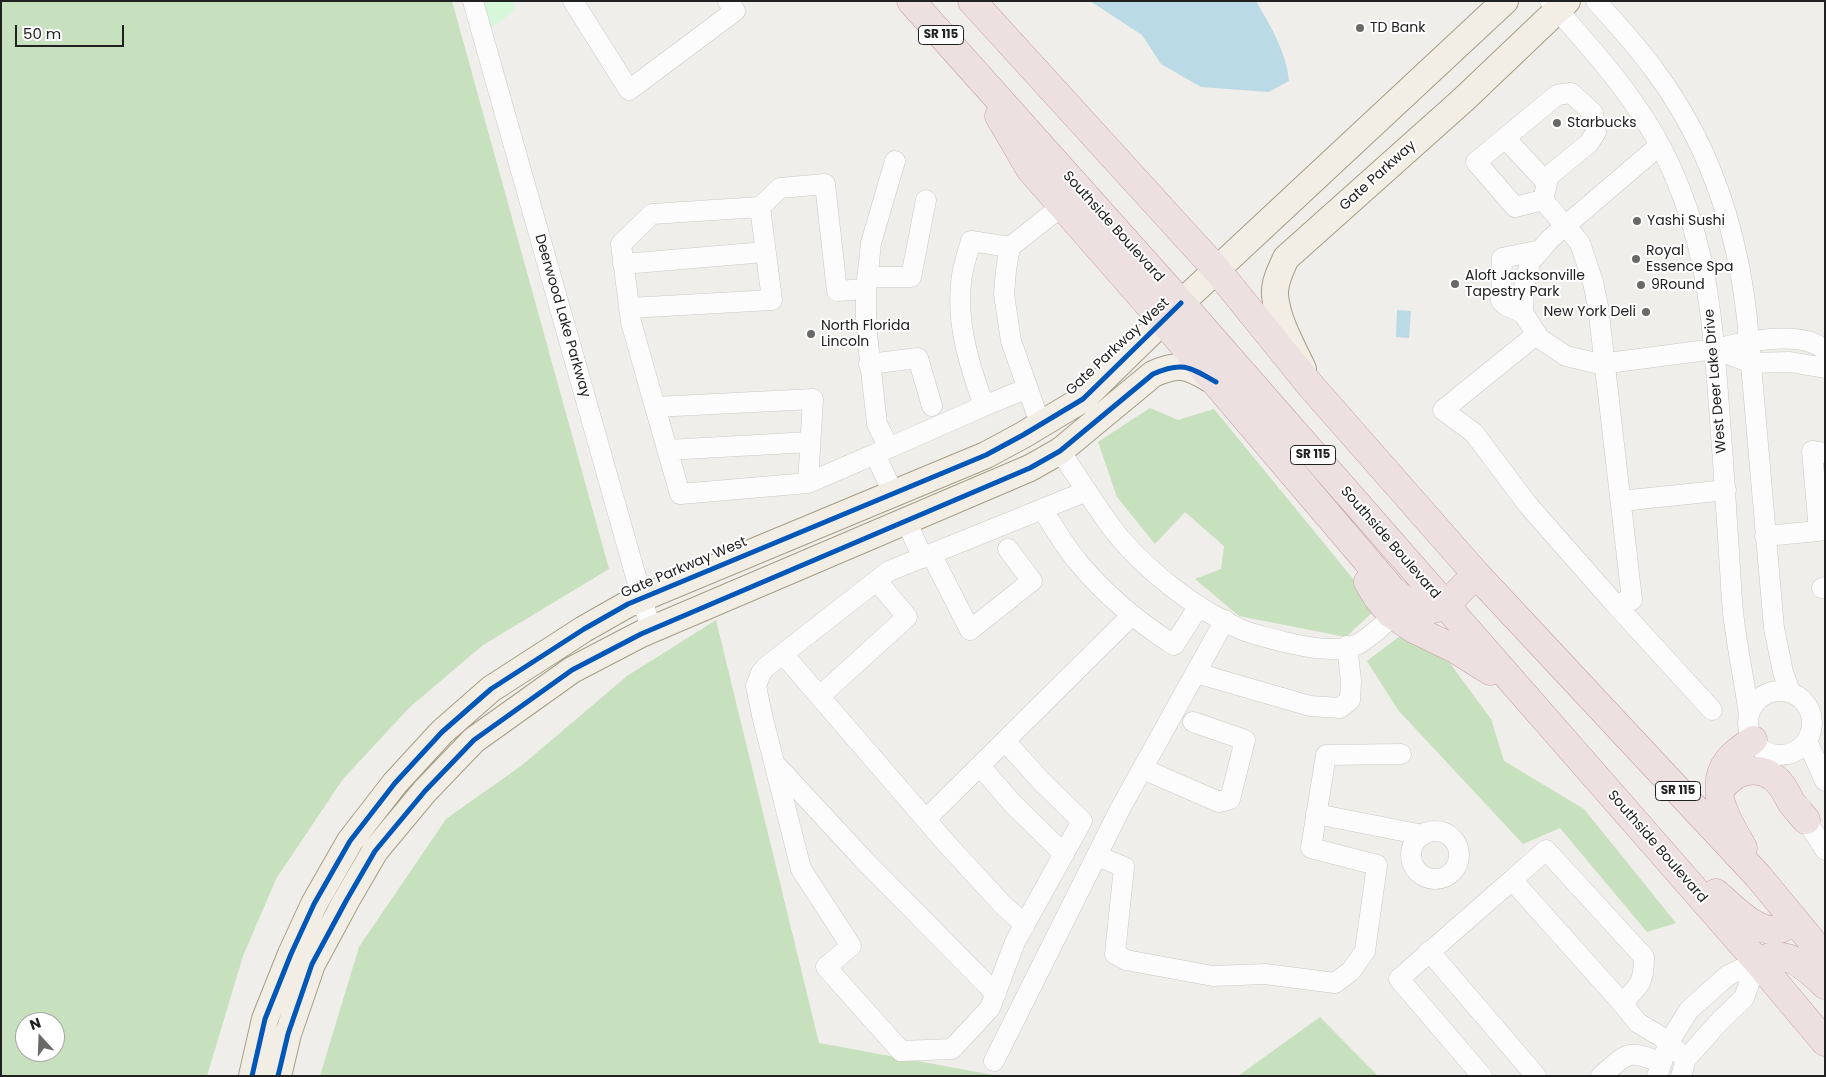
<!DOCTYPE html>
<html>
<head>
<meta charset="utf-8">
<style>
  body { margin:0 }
  #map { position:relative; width:1826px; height:1077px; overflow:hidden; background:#efeeea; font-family:Poppins,sans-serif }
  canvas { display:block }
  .frame { position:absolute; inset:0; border:2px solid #212121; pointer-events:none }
  .north { position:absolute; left:15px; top:1012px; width:50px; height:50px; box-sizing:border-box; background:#fff; border:1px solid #a6a6a6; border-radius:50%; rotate:340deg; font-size:14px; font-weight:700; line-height:20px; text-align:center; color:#212121 }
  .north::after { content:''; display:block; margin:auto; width:18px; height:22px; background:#696967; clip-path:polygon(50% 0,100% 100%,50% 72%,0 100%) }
  .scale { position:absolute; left:15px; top:25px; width:109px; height:22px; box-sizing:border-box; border:2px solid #212121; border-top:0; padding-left:6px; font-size:15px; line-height:18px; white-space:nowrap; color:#212121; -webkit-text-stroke:4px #fff; paint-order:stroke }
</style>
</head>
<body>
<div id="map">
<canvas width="1826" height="1077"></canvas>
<div class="frame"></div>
<div class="north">N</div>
<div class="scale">50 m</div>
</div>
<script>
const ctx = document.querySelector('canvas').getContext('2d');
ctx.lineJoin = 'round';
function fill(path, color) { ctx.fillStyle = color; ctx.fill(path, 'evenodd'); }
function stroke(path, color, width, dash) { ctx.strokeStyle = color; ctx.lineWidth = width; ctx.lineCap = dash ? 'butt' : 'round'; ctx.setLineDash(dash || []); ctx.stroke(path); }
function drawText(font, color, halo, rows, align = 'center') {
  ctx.font = font + ' Poppins,sans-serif'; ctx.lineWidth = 4; ctx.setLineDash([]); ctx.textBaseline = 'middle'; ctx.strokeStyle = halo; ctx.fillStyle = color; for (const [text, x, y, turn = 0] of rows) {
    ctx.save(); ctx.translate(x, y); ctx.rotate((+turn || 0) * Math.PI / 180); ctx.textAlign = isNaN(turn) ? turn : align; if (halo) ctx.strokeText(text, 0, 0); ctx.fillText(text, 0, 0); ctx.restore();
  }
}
const forest = new Path2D(`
  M1 1H452L609 569 483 645 410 707 343 779 276 879 243 956 207 1076H1ZM25 1022H55V1052H25Z
  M1150 408 1178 420 1214 409 1377 608 1346 637 1239 616 1195 579 1221 569 1224 546 1185 512 1155 544 1117 497 1098 442Z
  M716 620 819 1043 999 1076H320L359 947 446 819 521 766 627 676Z
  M1400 636 1438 647 1491 719 1504 761 1584 809 1676 923 1647 932 1560 828 1523 844 1398 710 1367 661Z
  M1320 1017 1378 1076H1238Z`);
const park = new Path2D(`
  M479 1H513L515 10 487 31Z`);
const water = new Path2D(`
  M1090 1H1256C1271 27 1286 51 1289 81L1269 92 1201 87 1161 64 1142 35Z
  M1397 310 1411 311 1409 338 1396 337Z`);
const minor = new Path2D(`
  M473 1 651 630
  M573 1 629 90 735 11 728 1
  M1550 1C1591 49 1634 94 1663 151 1706 236 1712 313 1719 407 1724 471 1728 536 1732 601 1735 640 1744 677 1749 715
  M1596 1C1617 24 1637 46 1655 71 1709 143 1737 229 1747 318L1774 628 1783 672 1790 692
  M1505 138 1557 95 1571 93 1593 113 1596 132 1589 143 1544 180
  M1660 145 1550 239 1530 262 1524 288 1523 313 1539 338 1566 356 1600 364 1715 349
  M760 207 780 188 825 184 837 291 866 289
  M1010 247 1006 270 1004 294 1011 341 1036 412 1044 423
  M623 264 765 252
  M867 277H911L926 200
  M629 308 772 300 760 207 652 214 621 244 631 322 655 407
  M1523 313 1505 305 1501 301 1502 258 1541 250
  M1537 334 1443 410 1474 433 1528 505 1615 604 1632 600 1598 306 1593 282 1580 243 1543 200 1547 183 1505 138 1476 162 1515 207 1543 200
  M1825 350C1800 329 1744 342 1715 349L1751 363 1790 362 1825 368
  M869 364 918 358 932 406
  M984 406 1028 388
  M889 448 877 424 866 325V292L871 243 895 161
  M667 450 810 442
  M1060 451C1080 480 1098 511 1120 538 1152 575 1196 609 1240 629 1254 635 1270 638 1284 642 1306 647 1337 654 1358 644 1370 638 1383 624 1394 616
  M875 454 984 406C969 364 955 321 962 275 964 263 968 252 971 241L1010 247 1062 206
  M808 483 813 399 655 407 680 494 808 483 875 454 893 493
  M1621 501 1726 490
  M1042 509C1054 527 1065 547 1079 563 1106 596 1138 622 1174 645L1199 606
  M906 521 923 558
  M1765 536 1819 531 1812 451 1825 453
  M931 554 970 630 1032 581 1008 549
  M1822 588 1825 587
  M1615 604 1712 710
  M783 654 946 843 1003 905 1025 925
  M1196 673 1310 706 1340 708 1350 700 1351 681 1347 646
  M1748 723a32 32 0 1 1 64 0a32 32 0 1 1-64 0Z
  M820 696 907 617 877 581
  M1005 741 1042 782 1082 821 1015 942 990 1008 952 1049 901 1051 826 967 851 946 801 869 762 715 756 686 761 673 766 667 889 571 1087 491
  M1807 741 1825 781
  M776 765 864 860 996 994
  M980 766 1012 803 1064 854
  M1143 769 1219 802 1230 799 1245 740 1193 722
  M1801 807 1806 820 1825 850
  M1316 814 1423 835
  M926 819 1131 616
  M1411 855a24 24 0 1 1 48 0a24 24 0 1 1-48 0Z
  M1097 856 1124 867 1115 954 1126 960 1213 976 1265 974 1335 983 1351 971 1365 951 1377 865 1311 848 1326 755 1401 754
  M1429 951 1536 1076
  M1622 1003 1512 880 1546 850 1644 957C1644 982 1640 986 1622 1003L1638 1023 1660 1036 1686 1059
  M994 1061 1120 809 1225 620
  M1482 1076 1399 979 1512 880
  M1601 1076C1629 1052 1627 1049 1662 1063
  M1657 1076 1669 1042 1689 1010 1727 976 1757 961
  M1681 1076 1686 1059 1719 1022 1744 998 1757 961`);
const major = new Path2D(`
  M1303 369C1292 346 1277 320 1275 295 1274 282 1281 269 1286 258L1463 100 1567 1
  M252 1076 265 1019 291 954 314 904 350 841 395 783 442 732 491 689 584 629 628 604 986 455 1023 435 1083 399 1181 303 1505 1
  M278 1076 288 1034 312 964 346 901 375 851 425 791 474 740 572 670 641 634 1030 468 1060 451 1153 374C1182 361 1189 367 1215 382`);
const highway = new Path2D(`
  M911 1 1181 303 1757 961 1825 1042
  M972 1 1217 270 1310 385 1476 574 1758 876 1825 957
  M999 116 1030 169 1163 321 1392 590 1412 606 1429 610 1445 606 1476 574
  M1368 582 1377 597 1390 613 1414 629 1455 649 1490 671
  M1720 790C1717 765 1734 753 1753 740
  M1743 848C1737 837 1716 803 1720 791 1723 784 1733 776 1740 773 1751 769 1763 770 1773 777 1782 783 1786 793 1791 802 1795 808 1801 814 1806 820
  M1716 893C1731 906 1758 936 1780 929 1785 927 1789 922 1793 920
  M1757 961C1788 949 1803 964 1825 985`);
const cycleway = new Path2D(`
  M252 1076 265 1019 291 954 314 904 350 841 395 783 442 732 491 689 584 629 628 604 986 455 1023 435 1083 399 1181 303
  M278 1076 288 1034 312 964 346 901 375 851 425 791 474 740 572 670 641 634 1030 468 1060 451 1153 374C1182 361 1190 367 1216 382`);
const markers = [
  [1360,28,5,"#696967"],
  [1557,123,5,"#696967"],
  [1637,221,5,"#696967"],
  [1636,259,5,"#696967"],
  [1455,284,5,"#696967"],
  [1641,285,5,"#696967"],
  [1646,312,5,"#696967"],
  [811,334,5,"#696967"]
];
const shields = [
  [941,35,45],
  [1313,455,45],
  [1678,791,45]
];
const shieldNames = [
  ["SR 115",941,35],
  ["SR 115",1313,455],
  ["SR 115",1678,791]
];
const poiNames = [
  ["TD Bank",1370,28],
  ["Starbucks",1567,123],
  ["Yashi Sushi",1647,221],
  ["Royal",1646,251],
  ["Essence Spa",1646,267],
  ["Aloft Jacksonville",1465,276],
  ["Tapestry Park",1465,292],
  ["9Round",1651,285],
  ["New York Deli",1636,312,"right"],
  ["North Florida",821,326],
  ["Lincoln",821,342]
];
const streetNames = [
  ["Gate Parkway",1378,176,-42],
  ["Southside Boulevard",1113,227,48],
  ["Deerwood Lake Parkway",562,316,74],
  ["Gate Parkway West",1118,347,-43],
  ["West Deer Lake Drive",1716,381,-95],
  ["Southside Boulevard",1390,543,49],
  ["Gate Parkway West",684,568,-23],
  ["Southside Boulevard",1657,847,49]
];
fill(forest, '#c7e0bd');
fill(park, '#d6f7d9');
fill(water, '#badae6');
stroke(minor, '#c8c8c6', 21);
stroke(major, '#a69e85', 28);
stroke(highway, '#c89ea8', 29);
stroke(minor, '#fdfcfc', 20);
stroke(major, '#f2eee6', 26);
stroke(highway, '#ece0e0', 28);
stroke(cycleway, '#0057b8', 5);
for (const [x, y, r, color] of markers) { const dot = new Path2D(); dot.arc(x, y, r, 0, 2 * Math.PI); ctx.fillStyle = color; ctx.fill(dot); stroke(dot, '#fff', 2); }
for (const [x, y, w] of shields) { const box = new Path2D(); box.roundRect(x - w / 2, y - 9.5, w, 19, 4); ctx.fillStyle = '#fff'; ctx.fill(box); stroke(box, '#212121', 1); }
drawText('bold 12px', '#212121', null, shieldNames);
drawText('14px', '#212121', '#fff', poiNames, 'left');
drawText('14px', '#212121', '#fff', streetNames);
</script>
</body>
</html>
